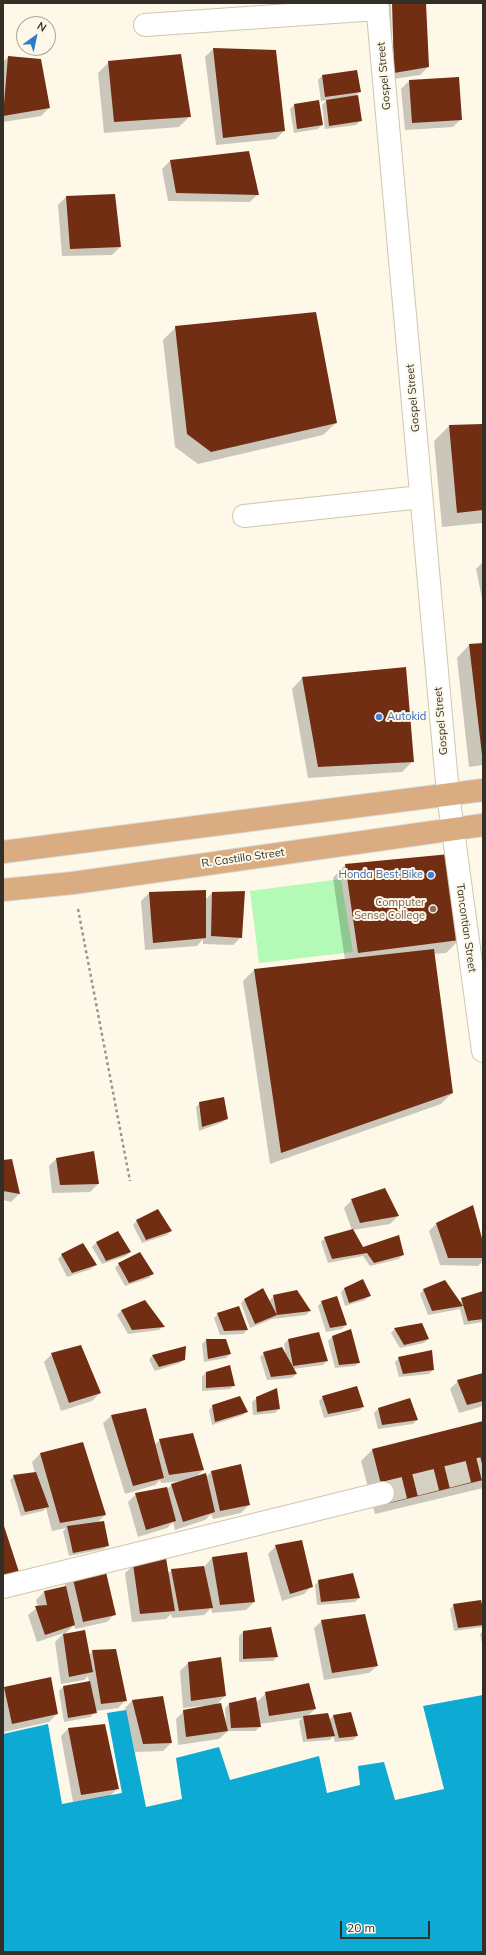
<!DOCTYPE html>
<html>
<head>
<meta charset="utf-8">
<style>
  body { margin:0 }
  #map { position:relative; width:486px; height:1955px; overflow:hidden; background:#fef8e9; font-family:Mulish,sans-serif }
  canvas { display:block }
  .frame { position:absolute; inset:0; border:4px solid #332f26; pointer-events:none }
  .north { position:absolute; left:16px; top:16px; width:40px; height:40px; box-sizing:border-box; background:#fef8e9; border:1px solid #ada89b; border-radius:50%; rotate:33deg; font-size:11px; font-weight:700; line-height:16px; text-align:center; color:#332f26 }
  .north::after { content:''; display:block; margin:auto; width:14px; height:18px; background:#2e7dcc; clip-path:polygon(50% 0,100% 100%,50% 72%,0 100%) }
  .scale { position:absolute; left:340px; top:1921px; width:90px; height:18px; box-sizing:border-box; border:2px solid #332f26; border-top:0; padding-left:5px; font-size:12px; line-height:14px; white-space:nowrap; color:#332f26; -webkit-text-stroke:3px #fef8e9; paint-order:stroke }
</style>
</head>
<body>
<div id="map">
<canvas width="486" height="1955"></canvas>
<div class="frame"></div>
<div class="north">N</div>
<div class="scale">20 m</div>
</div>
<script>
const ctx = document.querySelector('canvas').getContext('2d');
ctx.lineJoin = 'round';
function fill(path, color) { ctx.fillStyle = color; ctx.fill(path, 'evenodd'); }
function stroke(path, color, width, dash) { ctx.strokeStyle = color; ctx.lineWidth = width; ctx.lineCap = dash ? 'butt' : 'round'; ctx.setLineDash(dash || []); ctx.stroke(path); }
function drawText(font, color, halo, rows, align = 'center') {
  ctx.font = font + ' Mulish,sans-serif'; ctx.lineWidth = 4; ctx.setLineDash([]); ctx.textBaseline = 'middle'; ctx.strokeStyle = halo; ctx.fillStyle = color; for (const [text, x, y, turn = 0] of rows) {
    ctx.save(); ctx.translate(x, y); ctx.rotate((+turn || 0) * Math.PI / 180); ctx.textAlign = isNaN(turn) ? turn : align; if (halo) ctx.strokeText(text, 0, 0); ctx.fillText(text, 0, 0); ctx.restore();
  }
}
const green = new Path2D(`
  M341 879 353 952 259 963 250 891Z`);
const water = new Path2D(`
  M483 1695V1952H3V1734L48 1724 62 1804 122 1793 107 1713 126 1710 146 1807 182 1799 176 1758 219 1747 230 1780 319 1756 327 1793 360 1785 358 1766 384 1762 395 1800 444 1789 423 1706Z`);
const shadow = new Path2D(`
  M271 3H300L271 5Z
  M385 3H391L393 78 395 77 393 3H425L428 67 420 75 386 80Z
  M213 49 284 131 276 139 216 145 205 57Z
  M8 57 49 108 41 116 3 122V62Z
  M109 62 190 116 179 127 104 133 98 73Z
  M322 76 360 91 354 97 360 121 356 125 325 129 322 105 327 100 321 101 318 80Z
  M409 81 461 119 453 127 405 130 401 89Z
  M294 105 322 125 318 129 294 133 290 109Z
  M170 161 258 194 250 202 168 201 162 169Z
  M66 197 120 247 112 255 62 256 58 205Z
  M176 327 336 423 323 435 198 464 175 447 163 340Z
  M483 425V523L442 527 434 441 449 426Z
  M483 562V603L476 569Z
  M483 644V765L469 767 457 658 469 645Z
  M302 678 413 761 402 772 308 778 292 689Z
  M345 865 459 940 446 953 433 954 452 1093 441 1104 270 1164 243 981 254 970 345 960 333 878Z
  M244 892 241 937 233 945 203 944V939L197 946 145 950 141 901 149 893 205 900 212 893Z
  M200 1103 227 1118 223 1122 199 1131 196 1107Z
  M57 1158 98 1184 90 1192 52 1193 49 1166Z
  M11 1160 19 1194 11 1202 3 1200V1161Z
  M352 1200 398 1216 390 1224 353 1230 363 1248 403 1254 399 1259 370 1266 363 1256 328 1263 321 1242 325 1238 352 1230 344 1208Z
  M137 1221 171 1231 167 1235 142 1243 133 1225Z
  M437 1223 483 1246V1261L478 1266 440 1265 429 1231Z
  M96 1243 130 1252 126 1256 102 1264 92 1247Z
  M62 1255 95 1265 91 1269 67 1277 58 1259Z
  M119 1264 152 1274 149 1278 125 1286 115 1268Z
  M345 1288 369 1296 365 1300 345 1306 341 1292Z
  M424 1289 459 1302 483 1292V1322L464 1325 460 1309 428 1315 420 1294Z
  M274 1296 310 1311 306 1315 272 1319 250 1328 241 1303 245 1299 269 1301Z
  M145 1302 163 1326 159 1330 128 1334 117 1315 121 1311Z
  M322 1302 346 1325 342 1329 326 1332 318 1306Z
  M218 1314 247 1330 243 1334 220 1335 214 1318Z
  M395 1329 428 1339 424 1343 400 1348 391 1333Z
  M332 1337 359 1362 355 1366 335 1368 328 1341Z
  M206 1340 230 1354 226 1358 204 1362 202 1344Z
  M288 1340 327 1361 323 1365 293 1369 296 1374 292 1378 267 1380 260 1357 264 1353 286 1356 284 1344Z
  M185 1347 184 1359 180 1363 155 1371 149 1360 152 1356Z
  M52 1354 100 1393 92 1401 61 1411 44 1362Z
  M399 1358 433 1370 429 1374 399 1377 395 1362Z
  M206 1372 234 1385 230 1389 202 1391V1377Z
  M483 1374V1406L459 1413 450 1389 458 1381Z
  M356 1387 363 1407 359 1411 324 1418 319 1401 323 1397Z
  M257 1398 279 1409 275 1413 253 1415 252 1402Z
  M213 1406 247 1411 243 1415 212 1425 209 1410Z
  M378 1409 417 1420 413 1424 378 1429 374 1413Z
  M111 1416 154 1445 160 1440 203 1470 196 1477H206L211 1472 249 1505 241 1513 213 1519 211 1514 205 1520 175 1530 173 1522 167 1528 138 1537 128 1502 136 1494 167 1489 172 1485 184 1481 161 1483 160 1480 155 1485 125 1494 103 1423Z
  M483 1422V1488L375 1514 361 1461 372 1450Z
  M82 1444 105 1515 97 1523 108 1545 104 1549 69 1556 63 1531 66 1528 52 1531 46 1508 43 1511 21 1516 10 1480 14 1476 35 1473 32 1462 40 1454Z
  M276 1546 312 1586 304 1594 282 1601 268 1554Z
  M246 1553 254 1602 246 1610 212 1613 211 1608 204 1615 172 1618 171 1614 166 1619 132 1622 125 1573 134 1565 167 1574 172 1570 204 1567 212 1558Z
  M72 1576 115 1614 107 1622 75 1629 74 1625 65 1634 89 1655 93 1651 126 1700 118 1708 95 1711 91 1717 64 1722 59 1691 63 1687 89 1682 88 1676 84 1680 61 1684 55 1642 64 1633 37 1642 28 1615 38 1607 36 1600 44 1592 65 1587V1584Z
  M319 1581 359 1598 355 1602 317 1605 315 1585Z
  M454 1605 483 1613V1627L454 1631 450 1609Z
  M322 1621 377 1666 369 1673 324 1680 314 1628Z
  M483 1631V1648L480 1634Z
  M243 1632 277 1657 273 1661 239 1662V1636Z
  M188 1663 225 1696 216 1705 226 1725 225 1708 229 1704 256 1703 266 1693 315 1709 307 1717 329 1720 333 1716 351 1713 357 1736 353 1740 335 1742 333 1736 330 1740 303 1742 299 1721 303 1718 259 1724 260 1727 255 1731H228L219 1739 178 1745 176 1719 184 1711 203 1707V1706L183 1708 180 1671Z
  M5 1688 57 1714 49 1722 4 1732 3 1690Z
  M133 1700 171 1743 163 1751 135 1752 125 1708Z
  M69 1728 118 1788 110 1796 73 1802 61 1736Z`);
const building = new Path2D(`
  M392 3H426L429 67 394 73Z
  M213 48 276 50 285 131 223 138Z
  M181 54 191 117 114 122 108 61Z
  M8 56 41 59 50 108 3 116Z
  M357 70 361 92 325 97 322 75Z
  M459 77 462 120 412 123 409 80Z
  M358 95 362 121 329 126 326 100Z
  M319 100 323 125 297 129 294 104Z
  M249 151 259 195 176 193 170 160Z
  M115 194 121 247 70 249 66 196Z
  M316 312 337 423 211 452 187 434 175 326Z
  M483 424V510L457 513 449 425Z
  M483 643V755H482L469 644Z
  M406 667 414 762 318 767 302 677Z
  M450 854 460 940 358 953 345 864Z
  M206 890V938L153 943 149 892Z
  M245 891 242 938 211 936 212 892Z
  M434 949 453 1093 281 1153 254 969Z
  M224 1097 228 1119 202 1127 199 1102Z
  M94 1151 99 1184 60 1185 56 1158Z
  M12 1159 20 1194 3 1191V1160Z
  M385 1188 399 1216 360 1223 351 1199Z
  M473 1205 483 1242V1258H448L436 1223Z
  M158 1209 172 1231 146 1240 136 1220Z
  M353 1229 363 1247 399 1235 404 1255 374 1263 367 1253 332 1259 324 1237Z
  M118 1231 131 1252 106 1261 96 1242Z
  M83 1243 97 1265 72 1273 61 1254Z
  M140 1252 154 1274 129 1283 118 1263Z
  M363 1279 371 1296 349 1303 344 1288Z
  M445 1280 463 1306 432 1311 423 1289Z
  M263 1288 277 1315 255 1324 244 1299Z
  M297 1290 311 1311 277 1315 273 1295Z
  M483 1291V1319L468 1321 461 1298Z
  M337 1296 347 1325 330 1328 321 1301Z
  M145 1300 165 1327 132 1330 121 1310Z
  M239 1306 248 1330 224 1331 217 1313Z
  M422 1323 429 1339 404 1345 394 1328Z
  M351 1329 360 1363 339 1365 332 1336Z
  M319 1332 328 1361 293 1366 288 1339Z
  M206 1339H226L231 1354 208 1359Z
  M81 1345 101 1393 69 1403 51 1353Z
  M186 1346 185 1360 159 1367 152 1355Z
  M282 1347 297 1374 271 1377 263 1352Z
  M432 1350 434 1370 403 1374 398 1357Z
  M230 1365 235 1386 206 1388V1372Z
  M483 1373V1401L467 1405 457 1380Z
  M357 1386 364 1407 328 1414 322 1396Z
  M277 1388 280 1409 257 1412 256 1397Z
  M240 1396 248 1412 215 1422 212 1405Z
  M410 1398 418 1420 382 1425 378 1408Z
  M146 1408 164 1478 133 1486 111 1415Z
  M483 1421V1480L386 1504 372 1449Z
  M193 1433 204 1470 169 1475 159 1439Z
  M83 1442 106 1515 60 1523 40 1453Z
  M241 1464 250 1505 220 1511 211 1471Z
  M36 1472 49 1507 25 1512 13 1475Z
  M206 1473 215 1512 183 1522 171 1484Z
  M167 1487 176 1521 146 1530 135 1493Z
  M104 1521 109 1546 73 1553 67 1526Z
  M3 1523 19 1572 3 1576Z
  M302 1540 313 1587 290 1594 275 1545Z
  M247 1552 255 1602 220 1605 212 1557Z
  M149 1558H166L175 1611 140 1614 133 1564Z
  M204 1566 213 1608 179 1611 171 1569Z
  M105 1568 116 1615 83 1622 72 1575Z
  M353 1573 360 1598 321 1602 318 1580Z
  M66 1586 75 1625 45 1635 35 1606 47 1605 44 1591Z
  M481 1600 483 1609V1625L458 1628 453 1604Z
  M365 1614 378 1666 332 1673 321 1620Z
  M271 1627 278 1657 243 1659V1631Z
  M85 1630 93 1672 69 1677 63 1634Z
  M116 1649 127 1701 101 1704 92 1650Z
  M221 1657 226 1696 191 1701 188 1662Z
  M51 1677 58 1714 12 1724 4 1687Z
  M90 1681 97 1713 68 1718 63 1686Z
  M309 1683 316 1709 269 1716 265 1692Z
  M163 1696 172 1743 143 1744 132 1700Z
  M256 1697 261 1727 231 1728 229 1703Z
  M221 1703 228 1731 186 1737 183 1710Z
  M351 1712 358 1736 339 1738 333 1715Z
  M328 1713 335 1736 307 1739 303 1716Z
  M105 1724 119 1789 81 1795 68 1728Z`);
const minorTunnel = new Path2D(`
  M383 1493 483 1468`);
const path = new Path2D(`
  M78 909 130 1181`);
const minor = new Path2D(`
  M377 3 448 794 483 1051
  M145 25 378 9
  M244 516 421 497
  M3 1587 383 1493`);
const major = new Path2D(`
  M3 852 483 790
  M3 890 73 883 483 825`);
const markers = [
  [379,717,4,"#3f7fe0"],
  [431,875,4,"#3f7fe0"],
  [433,909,4,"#8d6e63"]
];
const streetNames = [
  ["Gospel Street",384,76,-95],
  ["Gospel Street",413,398,-95],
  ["Gospel Street",441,721,-95],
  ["R. Castillo Street",243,858,-8],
  ["Tancontian Street",466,928,82]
];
const shopNames = [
  ["Autokid",387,717],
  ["Honda Best Bike",423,875,"right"]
];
const educationNames = [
  ["Computer",425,903],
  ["Sense College",425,916]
];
fill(green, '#b2fab5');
fill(water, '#0daad4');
fill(shadow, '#0003');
fill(building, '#712e13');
stroke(minorTunnel, '#d5d0c2', 22, [22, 11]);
stroke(minor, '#d0c6ae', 24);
stroke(major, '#dadad8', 24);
stroke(path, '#9d978b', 2.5, [3, 3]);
stroke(minor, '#fff', 22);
stroke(major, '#d9ac82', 22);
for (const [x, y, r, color] of markers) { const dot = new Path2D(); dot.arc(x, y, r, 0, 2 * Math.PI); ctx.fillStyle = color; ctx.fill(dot); stroke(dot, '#fef8e9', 1.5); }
drawText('11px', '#332f26', '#fef8e9', streetNames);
drawText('11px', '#366cbe', '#fef8e9', shopNames, 'left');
drawText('11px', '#785e54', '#fef8e9', educationNames, 'right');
</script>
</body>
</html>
